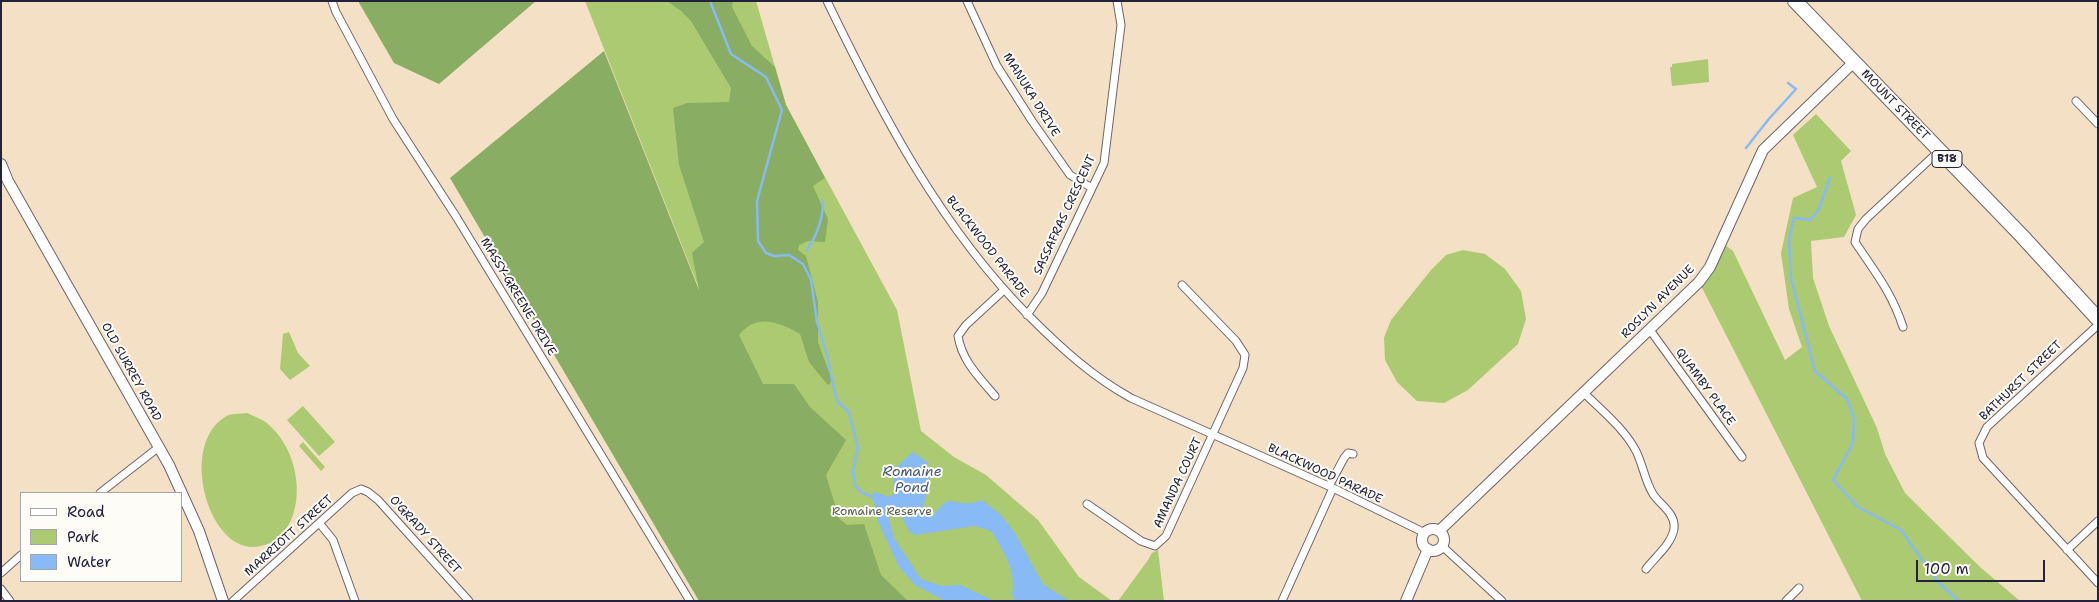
<!DOCTYPE html>
<html>
<head>
<meta charset="utf-8">
<style>
  body { margin:0 }
  #map { position:relative; width:2099px; height:602px; overflow:hidden; background:#f4e0c5; font-family:"Shantell Sans",sans-serif }
  canvas { display:block }
  .frame { position:absolute; inset:0; border:2px solid #22223b; pointer-events:none }
  .legend { position:absolute; left:20px; top:492px; width:162px; height:90px; box-sizing:border-box; background:#fdfcf7; border:1px solid #a5a5ac; margin:0; padding:6px 9px; list-style:none; font-size:15px; color:#22223b }
  .legend li { display:flex; align-items:center; gap:10px; height:25px }
  .legend b { width:25px; border:1px solid #a5a5ac }
  .scale { position:absolute; left:1916px; top:560px; width:129px; height:22px; box-sizing:border-box; border:2px solid #22223b; border-top:0; padding-left:6px; font-size:15px; line-height:18px; white-space:nowrap; color:#22223b; -webkit-text-stroke:4px #fdfcf7; paint-order:stroke }
</style>
</head>
<body>
<div id="map">
<canvas width="2099" height="602"></canvas>
<div class="frame"></div>
<ul class="legend">
<li><b style="height:6px;background:#fff"></b>Road</li>
<li><b style="height:14px;background:#acca71"></b>Park</li>
<li><b style="height:14px;background:#88baf5"></b>Water</li>
</ul>
<div class="scale">100 m</div>
</div>
<script>
const ctx = document.querySelector('canvas').getContext('2d');
ctx.lineJoin = 'round';
function fill(path, color) { ctx.fillStyle = color; ctx.fill(path, 'evenodd'); }
function stroke(path, color, width, dash) { ctx.strokeStyle = color; ctx.lineWidth = width; ctx.lineCap = dash ? 'butt' : 'round'; ctx.setLineDash(dash || []); ctx.stroke(path); }
function drawText(font, color, halo, rows, align = 'center') {
  ctx.font = font + ' "Shantell Sans",sans-serif'; ctx.lineWidth = 4; ctx.setLineDash([]); ctx.textBaseline = 'middle'; ctx.strokeStyle = halo; ctx.fillStyle = color; for (const [text, x, y, turn = 0] of rows) {
    ctx.save(); ctx.translate(x, y); ctx.rotate((+turn || 0) * Math.PI / 180); ctx.textAlign = isNaN(turn) ? turn : align; if (halo) ctx.strokeText(text, 0, 0); ctx.fillText(text, 0, 0); ctx.restore();
  }
}
const green = new Path2D(`
  M585 1H756L786 105 897 310 921 431 954 457 986 475 1038 520 1079 577 1112 601H823Z
  M1708 59 1709 82 1672 86 1670 67H1672V64Z
  M1816 114 1851 151 1841 161 1856 215 1844 237 1811 241 1813 278 1829 326 1877 428 1885 454 1905 493 1980 567 2020 601H1862L1699 282 1721 242 1733 251 1785 360 1802 347 1789 309 1781 253 1793 198 1817 187 1793 135Z
  M1463 250 1485 254 1505 269 1521 291 1526 319 1518 344 1468 390 1444 403 1417 401 1397 382 1385 360 1384 338 1391 320 1431 270 1446 255Z
  M289 332 298 353 310 366 290 380 280 369 283 334Z
  M303 406 335 442 319 456 287 420Z
  M247 413C253 416 259 418 264 421 298 445 309 505 281 536 275 543 270 543 261 546 210 559 177 446 225 417 230 413 241 414 247 413Z
  M303 442 325 467 321 471 299 446Z
  M1158 550 1164 601H1118L1148 560 1152 553Z`);
const forest = new Path2D(`
  M358 1H536L439 84 394 63Z
  M667 1H733L732 7 752 46 775 67 786 105 825 178 813 186 828 219 825 242 808 241 799 245 798 250 806 256 818 302V342L832 380 829 385 827 384 809 362 800 334C779 322 757 313 739 335L763 384H794L810 407 846 440 826 475 839 518 847 525 864 524 881 575 908 601H699L450 178 604 51 699 290 692 253 704 242 679 165 673 108 687 103 729 102 731 88 691 21 681 11Z`);
const water = new Path2D(`
  M913 452 927 462C928 468 930 477 930 483 928 495 916 510 934 515 951 492 949 505 970 503 973 503 978 501 982 500L1001 515 1015 533 1043 584 1069 601H1015L1012 595C1017 572 1003 550 991 531L975 526 915 535 909 531 898 511H894L888 516 894 538 921 579 942 586 961 585 994 601H945L915 585 899 567 877 519V509L871 496 876 492 889 497 893 495 894 469Z`);
const stream = new Path2D(`
  M710 1 731 54 766 77 782 110 757 201 758 241 766 253 774 256 789 255 803 264 811 280 817 322 828 358 830 371
  M1746 148 1768 120 1796 89 1788 83
  M1830 178 1818 211 1810 220 1794 218 1789 240 1791 278 1815 371 1847 399 1854 418 1853 443 1833 480 1858 507 1901 530 1938 582 1959 601
  M807 250C817 235 823 219 823 201
  M831 375 837 401 849 412 858 447 853 471 855 486 862 493 871 496`);
const street = new Path2D(`
  M332 1 336 12 393 119 457 218 690 601
  M827 1C882 115 941 228 1031 318 1062 349 1093 377 1131 398L1333 488 1425 533
  M967 1 997 66 1032 121 1070 175 1092 188
  M2076 101 2098 124
  M1027 315 1042 293 1104 163 1121 25 1117 1
  M2098 325 1987 427 1979 443 1983 458 2098 583
  M1903 327C1892 293 1875 272 1855 242L1858 229 1866 219 1939 151
  M1650 330 1742 457
  M1583 392C1601 410 1624 428 1636 451 1643 465 1645 481 1653 494 1660 505 1676 513 1674 529 1671 545 1655 557 1646 569
  M995 396C979 377 962 361 958 336L966 325 1004 290
  M1329 486 1344 458 1348 453 1353 454
  M100 493 159 447
  M1087 504 1141 541 1155 546 1166 536 1243 368 1245 355 1236 341 1182 285
  M320 524 333 540 355 601
  M1442 546 1502 601
  M2067 550 2098 521
  M1 573 21 555
  M1 589 10 601
  M233 601 352 493 361 489 368 492 378 500 469 601
  M1282 601 1333 488
  M1786 601 1799 588`);
const secondary = new Path2D(`
  M1 164 8 181 169 465 199 531 223 601
  M1422 540a11 11 0 1 1 22 0a11 11 0 1 1-22 0Z
  M1439 531 1699 282 1710 267 1763 150 1854 62
  M1406 601 1428 549`);
const highway = new Path2D(`
  M1795 1 2022 236 2098 319`);
const shields = [
  [1947,159,30]
];
const shieldNames = [
  ["B18",1947,159]
];
const streetNames = [
  ["MANUKA DRIVE",1031,95,58],
  ["MOUNT STREET",1895,105,46],
  ["SASSAFRAS CRESCENT",1065,215,-65],
  ["BLACKWOOD PARADE",987,247,52],
  ["MASSY-GREENE DRIVE",518,297,59],
  ["ROSLYN AVENUE",1658,302,-45],
  ["OLD SURREY ROAD",131,372,61],
  ["BATHURST STREET",2021,381,-44],
  ["QUAMBY PLACE",1705,387,54],
  ["BLACKWOOD PARADE",1325,474,25],
  ["AMANDA COURT",1178,483,-65],
  ["O'GRADY STREET",425,535,48],
  ["MARRIOTT STREET",289,536,-42]
];
const parkNames = [
  ["Romaine Reserve",882,512]
];
const waterNames = [
  ["Romaine",912,472],
  ["Pond",912,488]
];
fill(green, '#acca71');
fill(forest, '#89ae63');
fill(water, '#88baf5');
stroke(stream, '#88baf5', 2.5);
stroke(street, '#6c646b', 9);
stroke(secondary, '#6c646b', 12);
stroke(highway, '#6c646b', 16);
stroke(street, '#fff', 7);
stroke(secondary, '#fff', 10);
stroke(highway, '#fff', 14);
for (const [x, y, w] of shields) { const box = new Path2D(); box.roundRect(x - w / 2, y - 8.5, w, 17, 4); ctx.fillStyle = '#fdfcf7'; ctx.fill(box); stroke(box, '#22223b', 1); }
drawText('bold 11px', '#22223b', null, shieldNames);
drawText('12px', '#22223b', '#fdfcf7', streetNames);
drawText('12px', '#525d4e', '#fdfcf7', parkNames);
drawText('italic 14px', '#46577c', '#fdfcf7', waterNames);
</script>
</body>
</html>
